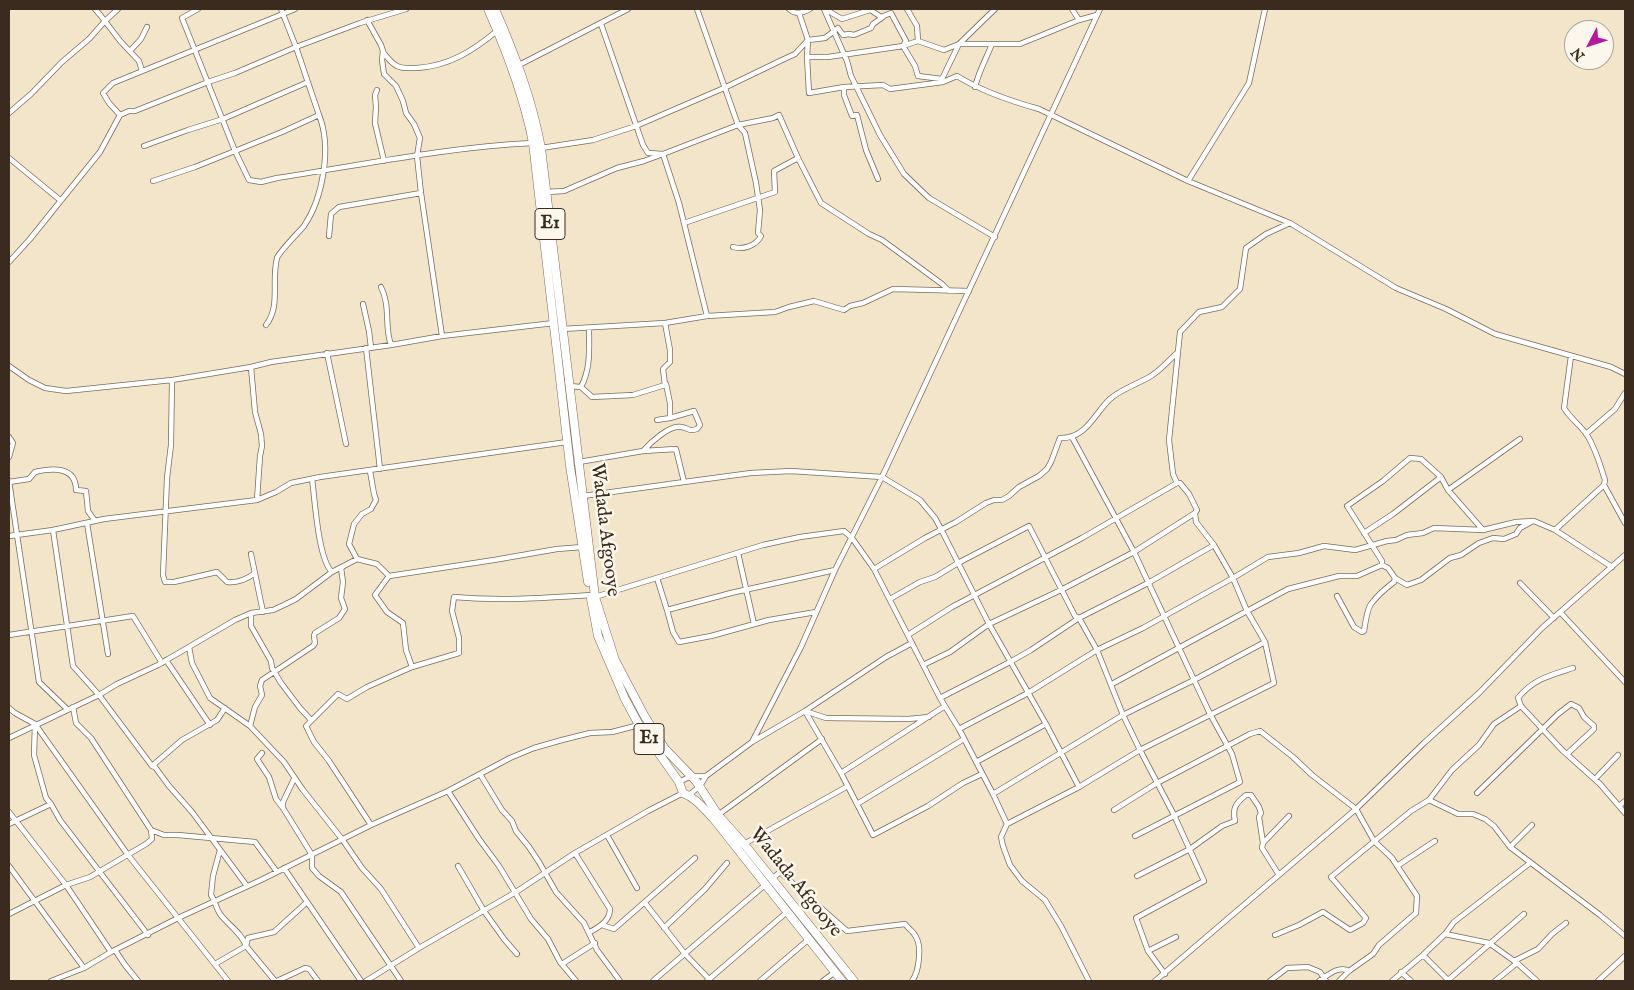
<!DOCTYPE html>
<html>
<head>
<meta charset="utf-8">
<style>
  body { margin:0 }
  #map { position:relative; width:1634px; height:990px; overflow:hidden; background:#f2e5c9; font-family:"IM FELL English",serif }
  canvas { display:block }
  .frame { position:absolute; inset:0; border:10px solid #3b2a1e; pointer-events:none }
  .north { position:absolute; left:1564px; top:20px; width:50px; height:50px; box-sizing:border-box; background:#fbf7ec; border:1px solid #aea59a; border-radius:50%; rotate:230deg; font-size:14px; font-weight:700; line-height:20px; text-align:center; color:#3b2a1e }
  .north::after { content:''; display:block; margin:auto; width:18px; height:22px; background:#b5179e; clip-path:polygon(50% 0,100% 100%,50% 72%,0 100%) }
</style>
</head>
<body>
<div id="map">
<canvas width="1634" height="990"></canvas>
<div class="frame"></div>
<div class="north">N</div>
</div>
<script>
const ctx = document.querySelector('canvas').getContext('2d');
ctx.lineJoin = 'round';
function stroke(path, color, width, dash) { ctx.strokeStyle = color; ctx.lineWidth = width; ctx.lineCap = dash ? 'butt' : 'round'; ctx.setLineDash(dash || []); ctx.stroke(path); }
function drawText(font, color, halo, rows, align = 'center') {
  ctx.font = font + ' "IM FELL English",serif'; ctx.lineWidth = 5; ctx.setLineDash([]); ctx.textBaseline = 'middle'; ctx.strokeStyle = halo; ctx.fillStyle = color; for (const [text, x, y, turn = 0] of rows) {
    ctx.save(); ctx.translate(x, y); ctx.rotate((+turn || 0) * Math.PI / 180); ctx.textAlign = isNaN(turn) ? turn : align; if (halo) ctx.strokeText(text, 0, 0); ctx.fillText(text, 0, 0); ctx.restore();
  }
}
const street = new Path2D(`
  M95 9 101 16 121 42 139 61 142 71
  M281 9 296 47 319 115 282 132 235 151 249 180 261 182 277 178C362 165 447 147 533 143
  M697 9 738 125 745 133 756 183 760 210 758 233 761 236C756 246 743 250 733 247
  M789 9C795 15 803 13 810 9
  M824 9 847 61 851 76 880 135 904 174 929 198 995 237
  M825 9 842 19 870 10
  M869 9 881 17 891 13 906 41 903 46 915 66 918 76 942 79 943 82 957 76C983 92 1010 101 1039 109L1188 181 1290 223 1396 288 1446 309 1495 334 1611 367 1625 374
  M907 9 917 26 918 41
  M1072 9 1079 20
  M799 13 808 40 807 57 809 93 844 87V95L852 116 857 115 866 150 878 179
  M367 20 381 45 383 51 382 60 384 74 396 86 403 101 406 113 414 124 420 138 417 156 421 193 442 336
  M130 51 141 39 147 27
  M383 52C387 57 391 63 397 66 402 69 411 68 417 68 449 66 473 51 498 30
  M807 57H828L903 46 918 41 944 50 959 44H992
  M519 65 628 9
  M942 79 959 44 995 9
  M844 87 883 85 890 89 943 82
  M975 87C979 71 986 59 992 44H1020L1079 20 1097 15
  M377 90 375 95 376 107 375 123 384 161
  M9 113 31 94 62 62 89 39 105 21 118 9
  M120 115 109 103 103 93 113 83 295 9
  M144 146 188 130 223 119 308 82
  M541 148 593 140 636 126 724 88 782 60 795 54 808 40 825 38 838 28 843 35 849 34 854 35 871 28 873 24 883 17
  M9 158 60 200
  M153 181 195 167 235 151 182 18 198 9
  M1188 181 1249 83 1265 9
  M546 192 564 191 617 168 644 161 663 154 648 153 643 145 601 24
  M684 223 775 192 774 171 798 158
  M329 236 331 214 339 207 421 193
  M9 262 30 239 100 152 120 115 129 111H135L208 82 235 73 296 47 360 23 406 9
  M381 287C391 307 384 326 391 345
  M363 304 369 331 371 348
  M707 316 679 203 663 154 738 125 773 118 779 115 798 158 821 203 869 234 882 240 942 284 949 291
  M266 325C281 306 271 281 277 258 279 252 298 233 304 226 323 198 332 147 319 115
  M562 329 665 323 707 316 775 312 789 307 814 301 844 310 850 306 863 303 893 289 969 291
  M366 348 380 469
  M327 353 346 444
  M9 366 29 380 45 388 66 391 172 380 251 367 271 362 391 345 442 336 554 323
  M251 367 255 412 261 434 262 446 260 456 257 500
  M172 380 171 445 167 478 163 575 165 582H174L217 572 227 582C238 583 246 580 255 573
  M569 386 581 387 592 397 633 395 665 385 663 369 670 362V350L665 323
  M581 387C591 368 589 349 589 328
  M657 420 670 418V403L666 384
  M1586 434 1615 409 1625 393
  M9 437 13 443 9 457
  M1072 437 1134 552 1210 714 1232 754 1240 782 1135 836
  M643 451C650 443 669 425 681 427 689 428 688 432 697 429L700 425 694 411 670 418
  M579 462 643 451 676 449 684 482 751 473 791 471 882 477 920 500 935 518 941 529 989 624 1046 724 1079 787 1007 824 993 794 959 729 940 698 874 569 852 538 844 531 800 537 763 545 595 597
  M312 479C315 500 318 559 332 572
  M9 481 39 682 67 709
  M9 482 29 479 35 472C52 468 76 466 76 490L86 491 88 511 95 521
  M1604 485 1625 523
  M1448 490 1520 439
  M583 496 684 482
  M87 523 108 654
  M53 530 73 666 99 695 152 766 155 767 169 786 192 812 247 886
  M1555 530 1604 485 1605 480C1600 465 1596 449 1587 435 1580 425 1570 418 1564 408L1571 356
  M1364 533 1393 514 1441 477
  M9 536 53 530 104 519 257 500 276 492 291 483 320 477 567 442
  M1214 545 1196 522 1195 513 1197 510 1189 494 1180 483H1177L1173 474 1169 440 1180 332 1199 312 1222 307 1240 289 1246 248 1266 234 1290 223
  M738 553 754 624
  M251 554 263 612
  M357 559 349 544 354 524 362 514 371 509 376 500 374 494 370 471
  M1382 565V561L1347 506 1383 481 1410 458 1421 459 1441 477 1448 490 1483 530
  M874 569 925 538 956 522 986 503 994 500H1002L1009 496 1019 487 1039 476 1047 469 1051 462 1060 438C1086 439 1094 414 1110 399 1121 389 1138 384 1151 376 1161 370 1168 361 1177 353
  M389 576 494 560 557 549 583 547
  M657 578 667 610 731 593 835 570
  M1520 583 1554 618
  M1337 596 1354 627 1362 632 1364 631C1365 625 1367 609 1371 604 1377 596 1386 588 1394 582L1395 578
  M890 599 920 582 935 577 958 563 1029 526 1075 616 1079 618 1097 650 1123 715 1140 750 1174 815 1204 881 1136 918 1148 951 1165 974
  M667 610 673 632 679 642 711 636 769 620 816 612
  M1560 612 1625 682
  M251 613V626L271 661 272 668 281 683 300 708 311 720
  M9 635 133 616 162 663
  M908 635 952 607 1082 538 1177 483
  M189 647 192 663 210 698 250 726 284 762 303 790 342 839 362 868 381 889 419 948
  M166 660 210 725
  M923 665 950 652 989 624 1061 590 1134 552 1195 513
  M412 667 459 653V638L452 611 454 597C500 601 544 598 590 595
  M1573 668C1551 675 1533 679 1518 698L1521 706 1562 750 1600 784 1625 813
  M940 698 1010 662 1031 650 1079 618 1148 583 1214 545 1233 578 1268 557 1299 553 1324 546 1355 550 1387 541 1396 540 1407 535 1423 533 1434 528 1483 530 1516 522 1534 521 1555 530 1612 567
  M9 708 15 713 35 724 128 855 228 981
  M929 717 908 719 826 718 805 711 841 773 873 835 928 806 963 783 982 774
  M250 726 255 707 262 695 260 686 262 680 313 646 315 643 314 636 315 633 339 618 345 609 341 598 343 582 341 568 344 566
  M959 729 1028 693 1097 650 1143 628 1233 578 1247 611 1112 684
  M9 738 99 695 117 684 158 665 235 620 251 613 273 610 284 605 296 599 332 572 357 559 377 564 389 576 375 595 387 612 403 623 406 650 412 667 367 687 347 699 338 694 306 726 314 742 329 761 371 825
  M752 742 801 647 835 570 882 477 1100 9
  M262 753 257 759 269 777 276 799 283 808 312 855V868L319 876 341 892 401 981
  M976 762 1046 724
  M152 766 182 740 217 720 225 708
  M841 773 945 706
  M480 774 502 810 512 821 516 831 529 847 539 862 556 892 584 923 597 950 620 981
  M1595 779 1618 755
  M679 782 691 776H706
  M1079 787 1140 750 1274 683 1265 642
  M448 791 479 839 499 866 531 919 548 939 560 962 576 981
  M1477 793 1558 714 1571 704 1579 708 1584 717 1594 726V729L1567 754
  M993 794 1123 715 1194 680 1265 642 1247 611 1288 589 1339 576H1357L1382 565 1388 568 1395 578 1407 585 1421 580 1450 558 1461 555 1479 543 1493 538 1504 539 1516 534 1520 528 1531 522
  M689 795 700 786 706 776 752 742 805 711 886 657 912 643
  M1429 800 1458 814H1473L1485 819 1494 826 1510 847 1600 915 1625 936
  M51 804 60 820 148 935
  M857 804 964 739
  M1619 806 1625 801
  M283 808V802L294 779
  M1114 810 1157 783 1250 734 1260 731 1293 757 1312 775 1356 809 1374 841 1392 858 1417 896 1416 913 1379 945 1373 954 1349 971 1339 981
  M9 812 66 885 111 952
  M718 815 822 739
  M9 824 51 804 46 798 34 755 35 724
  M1007 824 1001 837 1003 846 1010 865 1022 881 1045 900 1061 926 1089 981
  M151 830 164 835H178L255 842 277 872
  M607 835 637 888
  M1263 843 1289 816
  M744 844 848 786
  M1510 847 1532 825
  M220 850 213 876 211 895C215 901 216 908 220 914 228 925 242 933 246 946L275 981
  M575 853 610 909C610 921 599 927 590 932
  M9 866 84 968
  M458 866 484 911 504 939 517 954
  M1397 866 1435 841
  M284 868 361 981
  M1137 876 1190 849 1222 826 1235 821C1232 808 1236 803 1246 795H1251L1259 807 1261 813 1259 817 1263 843 1262 848 1279 875
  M772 879 780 872 847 931 905 924C908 928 914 932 916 937 922 947 919 972 912 981
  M645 903 685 954 710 980
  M9 914 66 885 90 877 146 844 152 839 151 830 91 738 76 723 73 707
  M602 925 614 929 695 858
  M664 928 705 889 727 863
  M1445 934 1454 922 1530 863
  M1275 935 1299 925 1323 912 1350 930 1363 923 1366 918 1331 877 1411 811 1429 800 1452 770 1479 745 1494 724 1521 706
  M115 950 125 965 138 981
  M1148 951 1176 937
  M1423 955 1448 980
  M1514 961 1538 949 1552 934 1566 923
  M215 964 246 946 248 938 274 932 306 903
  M562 964 595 943
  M1401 972 1411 981
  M51 981 84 968 111 952 178 918 261 880 371 825 448 791 510 758 534 748 562 740 590 733 612 732 639 725
  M277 981 305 968 309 969 318 981
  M366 981 419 948 516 892 575 853 648 811 683 793
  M653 981 766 884
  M707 981 787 912
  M760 981 809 939
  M823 981 835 972
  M1155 981 1356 809 1424 743 1479 693 1542 628 1625 555
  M1270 981 1287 968 1308 967 1320 972 1326 981
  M1319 981C1328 975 1339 965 1349 971
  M1392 981 1423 955 1445 934 1489 943 1517 963 1537 981
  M1447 981 1524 914
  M1495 981 1517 963
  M1598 981 1625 956`);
const highway = new Path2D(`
  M488 9C507 52 524 96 533 143L570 466 588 582
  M495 9C515 55 532 99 541 148L595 597 615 660 644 715 665 749 696 781 718 815 744 844 854 981
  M591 599 598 636 625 699 639 725 679 782 683 793C696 798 704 809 713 818L842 981`);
const shields = [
  [550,224,30],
  [649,739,30]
];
const shieldNames = [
  ["E1",550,224],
  ["E1",649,739]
];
const streetNames = [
  ["Wadada Afgooye",604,530,83],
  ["Wadada Afgooye",795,883,51]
];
stroke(street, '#7b6b5a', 6);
stroke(highway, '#7b6b5a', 9);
stroke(street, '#fff', 4.5);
stroke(highway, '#fff', 8);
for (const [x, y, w] of shields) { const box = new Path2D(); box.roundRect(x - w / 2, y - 15.5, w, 31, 4); ctx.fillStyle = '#fbf7ec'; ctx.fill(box); stroke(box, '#3b2a1e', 1); }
drawText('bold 18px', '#3b2a1e', null, shieldNames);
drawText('19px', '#3b2a1e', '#fbf7ec', streetNames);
</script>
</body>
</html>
